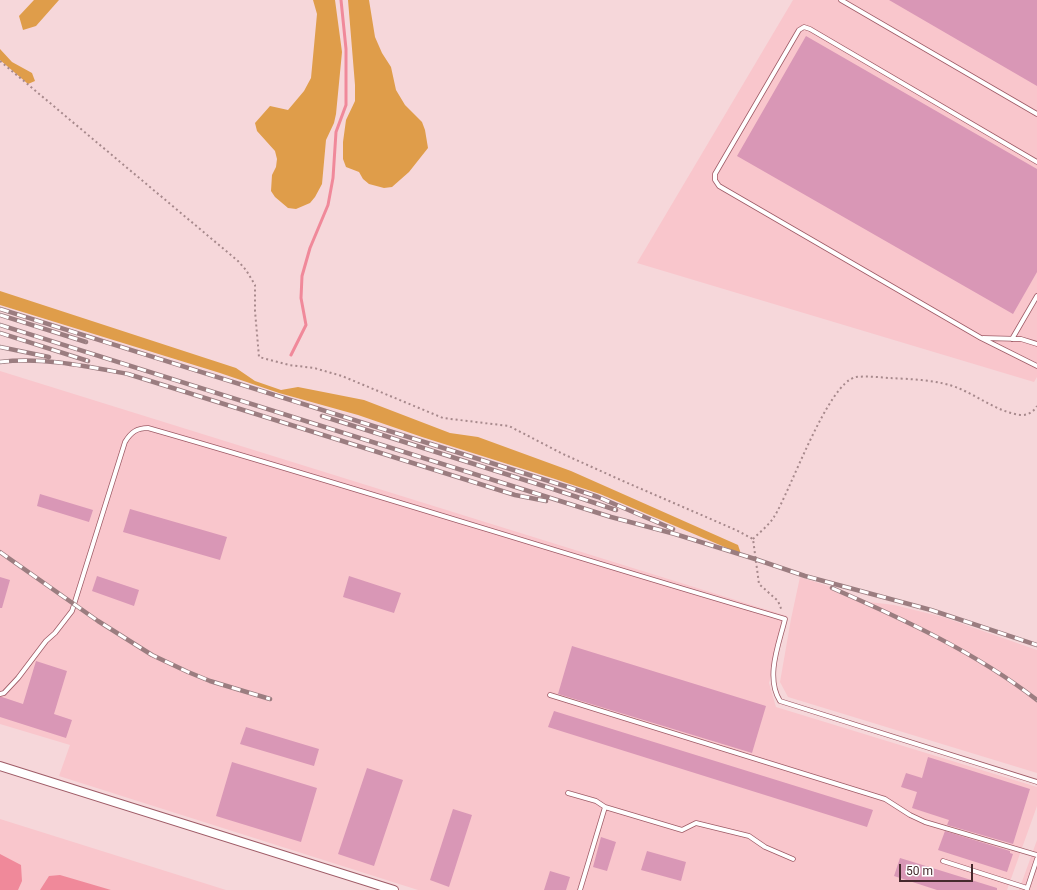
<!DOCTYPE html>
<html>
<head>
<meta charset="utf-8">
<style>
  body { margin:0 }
  #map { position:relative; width:1037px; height:890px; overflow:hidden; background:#f6d7da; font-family:Roboto,sans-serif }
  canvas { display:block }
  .scale { position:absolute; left:899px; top:864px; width:74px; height:18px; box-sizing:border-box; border:2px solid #46292d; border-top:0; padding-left:5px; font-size:12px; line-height:14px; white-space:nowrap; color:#46292d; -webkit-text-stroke:3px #fff; paint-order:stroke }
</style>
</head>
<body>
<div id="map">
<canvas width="1037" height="890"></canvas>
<div class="scale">50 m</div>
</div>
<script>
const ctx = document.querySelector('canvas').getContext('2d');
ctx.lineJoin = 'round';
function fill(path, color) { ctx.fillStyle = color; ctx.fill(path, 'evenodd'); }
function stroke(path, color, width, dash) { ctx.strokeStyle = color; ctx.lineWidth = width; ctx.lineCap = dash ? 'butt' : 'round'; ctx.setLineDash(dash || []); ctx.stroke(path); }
const built = new Path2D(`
  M793 0H1037V377L1034 382 637 263Z
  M0 371 787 616 769 683 776 707 1037 787V806L1007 890H418L59 776 70 745 0 724Z
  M800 577 847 592 869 602 894 605 943 617 1037 650V773L788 697 780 682 791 619Z
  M0 819 226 890H0Z
  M1037 840V890H1019Z`);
const forest = new Path2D(`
  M34 0H59L36 26 23 30 19 16Z
  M313 0H335L342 52 336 114 334 123 326 140 322 184 315 197 310 203 296 209 288 208 275 197 271 191 272 175 276 167 277 159 275 151 257 131 255 123 270 106 288 110 304 91 311 78 317 14Z
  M348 0H369L375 37 382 53 391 67 396 90 405 105 422 122 425 130 428 148 409 172 392 187 384 188 369 184 363 179 359 172 346 167 343 159V142L346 120 355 101V85Z
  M0 49 12 62 32 73 35 81 28 84 0 60Z
  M0 291 236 368 255 381 281 390 298 387 364 400 450 433 478 437 571 471 738 545 741 554 600 494 555 479 422 437 358 415 279 393 220 373 0 305Z`);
const water = new Path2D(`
  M0 854 21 865 22 881 18 890H0Z
  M60 875 111 890H40L49 876Z`);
const stream = new Path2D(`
  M291 355 306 325 301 298 302 276 310 248 328 205 333 178 336 132 346 105V49L341 0`);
const building = new Path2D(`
  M889 0H1037V86Z
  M806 36 1037 169V272L1013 314 737 156Z
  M40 494 93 510 89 522 37 506Z
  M130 509 227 537 220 560 123 532Z
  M97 576 139 590 134 606 92 591Z
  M349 576 401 593 394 613 343 597Z
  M0 577 10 580 2 608H0Z
  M572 646 766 706 752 753 558 694Z
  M36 661 67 671 54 714 72 720 66 738 0 717V697H2L23 704Z
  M554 711 873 810 867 827 548 727Z
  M246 727 319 749 314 766 240 744Z
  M928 757 1030 789 1013 844 947 825 949 820 912 808 917 792 901 787 906 773 922 778Z
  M232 762 317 788 301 842 216 816Z
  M367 768 403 780 374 866 338 854Z
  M453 809 472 815 449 887 430 880Z
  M945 831 1010 851V853L1013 854 1007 872 938 850Z
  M601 837 616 842 607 871 593 867Z
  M647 851 686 862 681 881 641 870Z
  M900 858 997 888V890H937L894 876Z
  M550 871 570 877 566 890H544Z`);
const path = new Path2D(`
  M0 61 238 261 246 270 255 285V311L259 357 289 365 314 368 342 376 443 418 509 426 563 454 623 481 736 530 753 539 759 584 778 601 782 611
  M753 539C760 532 769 525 774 517 790 492 828 382 856 377 867 376 878 377 889 378 910 379 939 380 958 388 980 397 999 413 1022 415 1029 415 1034 411 1037 406`);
const lane = new Path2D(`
  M841 0 1037 114
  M1037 162 810 29 804 27 799 30 715 174V180L719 186 981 338 1037 366
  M983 338 1021 339 1037 344
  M1012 339 1037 296
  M0 694 4 693 18 678 46 641 55 633 72 611 125 442C131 432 137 428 148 428 361 489 572 557 785 619 779 644 765 677 780 701L1037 782
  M550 695 885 799 910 815 925 822 1037 855
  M568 793 596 801 605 807 682 830 696 823 749 836 765 847 793 859
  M943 861 1027 888
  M1027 889 1037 859
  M580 890 605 807`);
const street = new Path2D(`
  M0 766 394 890`);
const rail = new Path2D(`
  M0 309 571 488 598 497 673 529
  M0 315 86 342
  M0 325 611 517 675 534 755 559 805 576 931 610 1037 645
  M0 333 88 361
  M0 347 49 357
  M0 362C43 357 85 366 128 374L515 495 546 501
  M322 416 550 488 616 510
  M0 552 98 621 152 655 188 672 210 681 270 699
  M832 588C903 619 975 652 1037 700`);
fill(built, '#f9c6cc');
fill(forest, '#df9d4a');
fill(water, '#f0899a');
stroke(stream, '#f0899a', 3);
fill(building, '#d997b6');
stroke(lane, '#9e5b66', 5.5);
stroke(street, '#9e5b66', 10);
stroke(path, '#a7898c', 2, [2, 3]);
stroke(lane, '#fff', 4);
stroke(street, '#fff', 8);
stroke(rail, '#9b7d80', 4.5);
stroke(rail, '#fff', 3, [9]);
</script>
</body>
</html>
